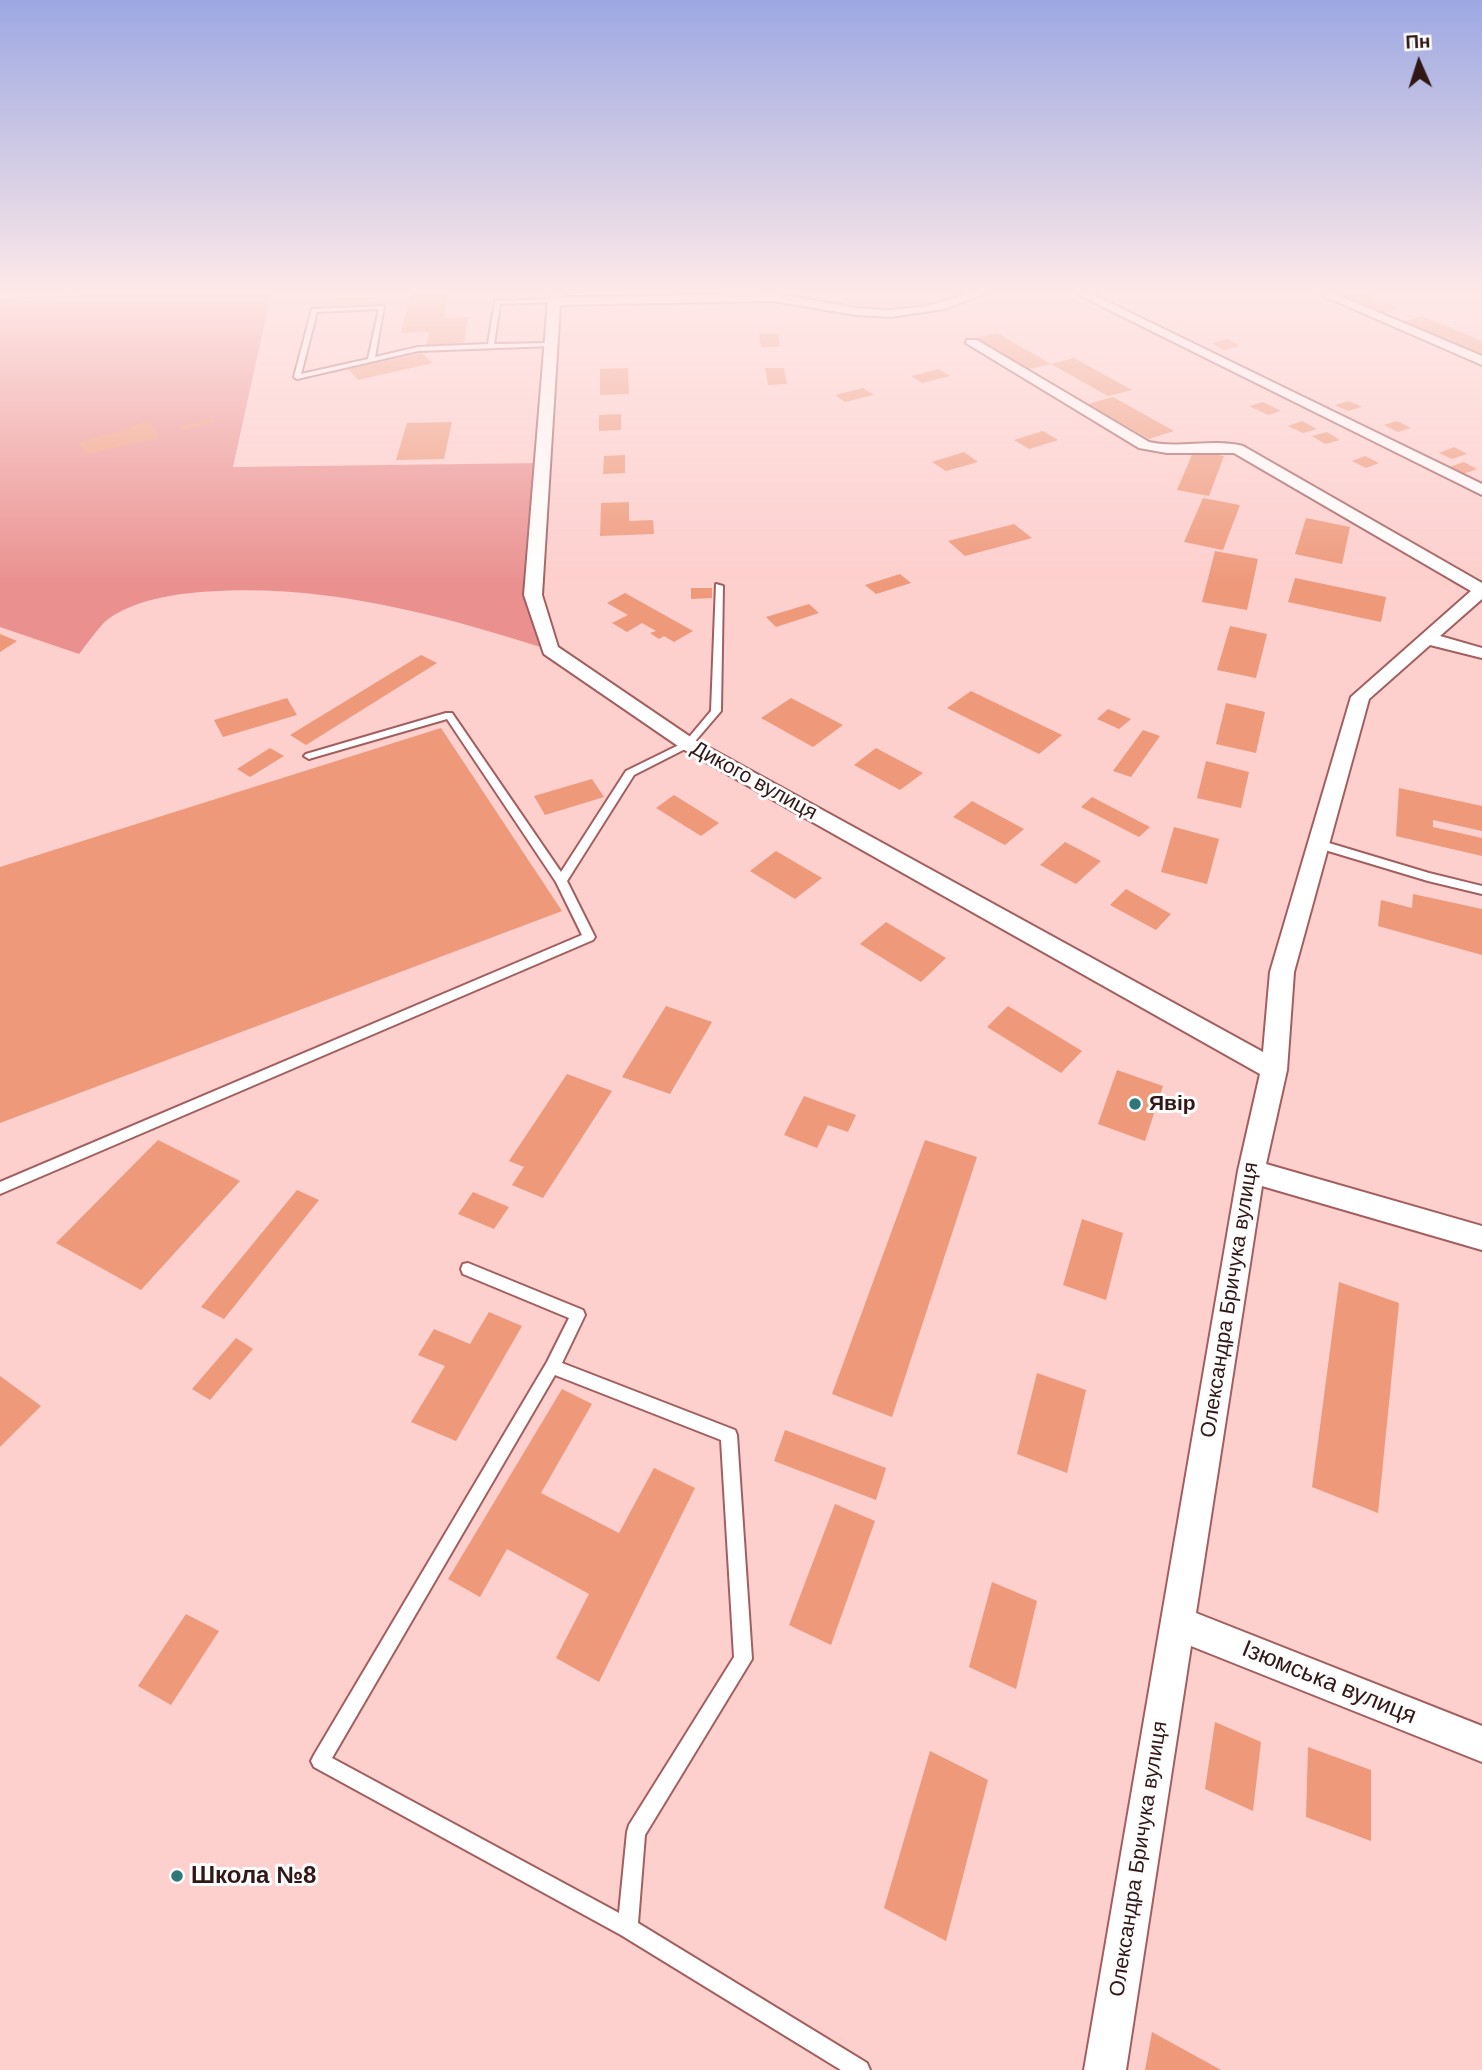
<!DOCTYPE html>
<html>
<head>
<meta charset="utf-8">
<style>
  body { margin:0 }
  #map { position:relative; width:1482px; height:2070px; overflow:hidden; background:#fdcfcd; font-family:Helvetica,sans-serif }
  canvas { display:block }
  .north { position:absolute; left:1384px; top:28px; width:70px; height:70px; -webkit-text-stroke:5px #fdfdfd; paint-order:stroke; rotate:357deg; font-size:19px; font-weight:700; line-height:28px; text-align:center; color:#321717 }
  .north::after { content:''; display:block; margin:auto; width:24px; height:32px; background:#321717; clip-path:polygon(50% 0,100% 100%,50% 72%,0 100%) }
</style>
</head>
<body>
<div id="map">
<canvas width="1482" height="2070"></canvas>
<div class="north">Пн</div>
</div>
<script>
const ctx = document.querySelector('canvas').getContext('2d');
ctx.lineJoin = 'round';
function fill(path, color) { ctx.fillStyle = color; ctx.fill(path, 'evenodd'); }
function stroke(path, color, width, dash) { ctx.strokeStyle = color; ctx.lineWidth = width; ctx.lineCap = dash ? 'butt' : 'round'; ctx.setLineDash(dash || []); ctx.stroke(path); }
function drawText(font, color, halo, rows, align = 'center') {
  ctx.font = font + ' Helvetica,sans-serif'; ctx.lineWidth = 6; ctx.setLineDash([]); ctx.textBaseline = 'middle'; ctx.strokeStyle = halo; ctx.fillStyle = color; for (const [text, x, y, turn = 0] of rows) {
    ctx.save(); ctx.translate(x, y); ctx.rotate((+turn || 0) * Math.PI / 180); ctx.textAlign = isNaN(turn) ? turn : align; if (halo) ctx.strokeText(text, 0, 0); ctx.fillText(text, 0, 0); ctx.restore();
  }
}
const green = new Path2D(`
  M109 294H271L233 467 543 463 533 595 550 650C438 614 320 582 201 592 170 595 142 599 114 615 101 622 89 642 79 654L0 627V298Z`);
const building = new Path2D(`
  M411 294H448L443 318 468 317 464 344 426 345 429 332 401 333Z
  M1332 294H1367L1400 308 1380 314Z
  M376 297 374 304 331 305 333 298Z
  M1422 316 1482 341V355L1403 322Z
  M997 333 1051 364 1029 369 976 338Z
  M759 334H778L780 347H761Z
  M1228 339 1240 346 1224 350 1212 343Z
  M422 353 433 363 358 380 348 369Z
  M1074 358 1132 390 1108 396 1051 364Z
  M628 368 629 394 600 395V369Z
  M765 368H784L787 384 768 385Z
  M939 369 950 376 922 383 911 376Z
  M863 388 874 395 845 402 835 395Z
  M1113 397 1174 431 1149 439 1088 404Z
  M1349 401 1362 407 1348 411 1335 405Z
  M1263 402 1281 411 1268 415 1249 406Z
  M621 414V430L599 431V415Z
  M212 418 215 422 183 430 180 426Z
  M148 421 160 437 86 455 78 442 131 429 129 426Z
  M1302 421 1317 429 1303 433 1288 426Z
  M1397 421 1411 428 1398 432 1384 425Z
  M452 422 444 459 396 460 407 423Z
  M1043 431 1058 440 1029 449 1014 440Z
  M1327 432 1340 440 1325 444 1312 436Z
  M1454 447 1467 454 1452 459 1439 453Z
  M1194 450 1224 456 1209 496 1177 490Z
  M964 452 978 462 946 471 932 462Z
  M625 455V473L603 474 604 456Z
  M1365 456 1379 463 1366 468 1352 461Z
  M1464 462 1477 469 1463 474 1449 467Z
  M1203 498 1240 505 1223 550 1184 542Z
  M629 502V521L653 520 654 534 600 536 601 503Z
  M1306 518 1350 527 1342 564 1295 554Z
  M1014 524 1032 538 965 556 948 541Z
  M1215 551 1258 559 1247 610 1202 602Z
  M900 574 911 583 876 594 865 585Z
  M1295 578 1386 597 1381 622 1288 602Z
  M691 588H712V598L691 599Z
  M625 593 693 631 674 642 664 636 659 639 650 633 656 631 642 623 627 632 612 623 628 615 607 603Z
  M809 604 819 613 776 627 766 617Z
  M1230 626 1267 634 1256 678 1217 670Z
  M0 634 17 641 0 652Z
  M421 655 437 663 306 745 290 735Z
  M971 691 1062 735 1039 754 947 708Z
  M287 698 297 715 223 737 214 720Z
  M791 698 843 725 813 747 761 718Z
  M1226 703 1265 712 1256 753 1216 744Z
  M1108 709 1131 719 1119 729 1097 719Z
  M441 728 562 911 0 1123V867Z
  M1143 730 1160 736 1131 777 1113 771Z
  M270 748 284 756 250 777 237 769Z
  M876 748 923 773 900 790 854 765Z
  M1206 761 1249 772 1241 808 1197 798Z
  M592 779 604 797 545 815 534 796Z
  M1399 788 1482 806V831L1433 820V827L1482 838V856L1396 836Z
  M674 795 719 823 701 836 656 808Z
  M1092 797 1150 827 1139 837 1081 807Z
  M972 801 1024 829 1005 845 953 817Z
  M1174 827 1219 839 1207 884 1161 872Z
  M1065 842 1101 861 1076 884 1040 865Z
  M776 851 822 878 795 899 750 871Z
  M1126 889 1171 914 1156 930 1110 905Z
  M1413 894 1482 909V955L1378 926 1381 900 1412 908Z
  M886 922 946 958 921 982 860 944Z
  M666 1006 712 1022 670 1094 622 1077Z
  M1008 1006 1082 1051 1061 1073 987 1027Z
  M1117 1070 1163 1086 1145 1141 1098 1124Z
  M567 1074 612 1091 543 1198 512 1185 524 1167 509 1161Z
  M804 1096 856 1115 848 1132 828 1125 817 1148 784 1135Z
  M158 1140 240 1181 141 1290 56 1243Z
  M925 1140 977 1157 892 1417 832 1394Z
  M297 1190 319 1200 224 1319 201 1307Z
  M473 1192 509 1207 494 1229 458 1214Z
  M1082 1219 1123 1233 1106 1300 1063 1285Z
  M1339 1282 1399 1303 1378 1513 1312 1487Z
  M489 1312 522 1326 456 1441 411 1422 445 1366 418 1355 434 1329 470 1344Z
  M236 1338 253 1349 210 1400 192 1389Z
  M1037 1373 1086 1390 1067 1473 1017 1454Z
  M0 1376 41 1406 0 1447Z
  M562 1389 592 1404 541 1493 619 1533 654 1468 695 1488 599 1682 556 1658 589 1594 507 1549 480 1597 448 1579Z
  M785 1430 886 1468 876 1500 774 1461Z
  M835 1504 875 1521 831 1645 789 1625Z
  M992 1582 1037 1601 1016 1689 969 1667Z
  M186 1614 219 1631 171 1705 138 1686Z
  M1215 1722 1261 1742 1253 1811 1205 1789Z
  M1308 1747 1371 1770V1841L1306 1817Z
  M930 1751 988 1780 946 1941 884 1908Z
  M1152 2032 1221 2070H1145Z`);
const lane = new Path2D(`
  M554 299 556 302 500 304 494 344 551 343 553 344V346L418 351 297 379 294 377 312 309 384 306 375 357 418 347 488 344 495 301ZM379 309 368 359 301 374 317 312Z
  M716 584 723 586 721 711 691 746 634 775 567 881 595 937 593 940 0 1194V1182L582 935 556 882 447 719 312 758 309 759 304 756 306 754 446 713H452L561 872 626 771 685 742 711 711Z
  M1319 840 1429 873 1482 886V894L1428 881 1315 847 1314 844 1315 841Z
  M468 1263 583 1310 585 1315 562 1363 735 1430 737 1435 752 1659 645 1835 638 1923 867 2063 870 2070H841L621 1935 314 1767 311 1761 314 1755 547 1362 569 1318 463 1274 461 1269 463 1264ZM555 1375 721 1440 734 1657 629 1825 627 1832 619 1913 332 1758Z`);
const street = new Path2D(`
  M551 294H563L562 297 778 294 856 308 891 310 927 306 967 294H984L944 309 891 317 856 315 773 301 560 305 542 595 558 647 695 740 1263 1052 1270 972 1351 697 1471 591 1234 453H1167L1139 448 966 343 967 340H977L1149 442C1180 449 1212 438 1243 446L1482 583V599L1440 636 1482 648V658L1430 645 1369 699 1294 972 1287 1070 1266 1164 1482 1226V1250L1262 1186 1196 1613 1482 1726V1762L1191 1646 1126 2070H1084L1238 1171 1260 1074 681 748 544 654 524 595 548 301Z
  M1077 294H1092L1482 484V495Z
  M1319 294H1335L1482 356V365Z`);
const markers = [
  [1135,1104,7,"#2e787c"],
  [177,1876,7,"#2e787c"]
];
const streetNames = [
  ["Дикого вулиця",754,781,29],
  ["Олександра Бричука вулиця",1230,1300,-81],
  ["Олександра Бричука вулиця",1139,1859,-81]
];
const poiNames = [
  ["Явiр",1149,1104]
];
const nearStreetnames = [
  ["Ізюмська вулиця",1329,1683,22]
];
const nearPoinames = [
  ["Школа №8",191,1876]
];
fill(green, '#ea9190');
fill(building, '#ee997a');
stroke(lane, '#a35f5f', 4);
stroke(street, '#a35f5f', 4);
fill(lane, '#fff');
fill(street, '#fff');
const sky = ctx.createLinearGradient(0, 0, 0, 584);
sky.addColorStop(0, '#9da8e2');
sky.addColorStop(0.5, '#fee9e8');
sky.addColorStop(1, '#fee9e800');
ctx.fillStyle = sky;
ctx.fillRect(0, 0, 1482, 584);
for (const [x, y, r, color] of markers) { const dot = new Path2D(); dot.arc(x, y, r, 0, 2 * Math.PI); ctx.fillStyle = color; ctx.fill(dot); stroke(dot, '#fdfdfd', 2.5); }
drawText('21px', '#321717', '#fdfdfd', streetNames);
drawText('bold 21px', '#321717', '#fdfdfd', poiNames, 'left');
drawText('24px', '#321717', '#fdfdfd', nearStreetnames);
drawText('bold 24px', '#321717', '#fdfdfd', nearPoinames, 'left');
</script>
</body>
</html>
